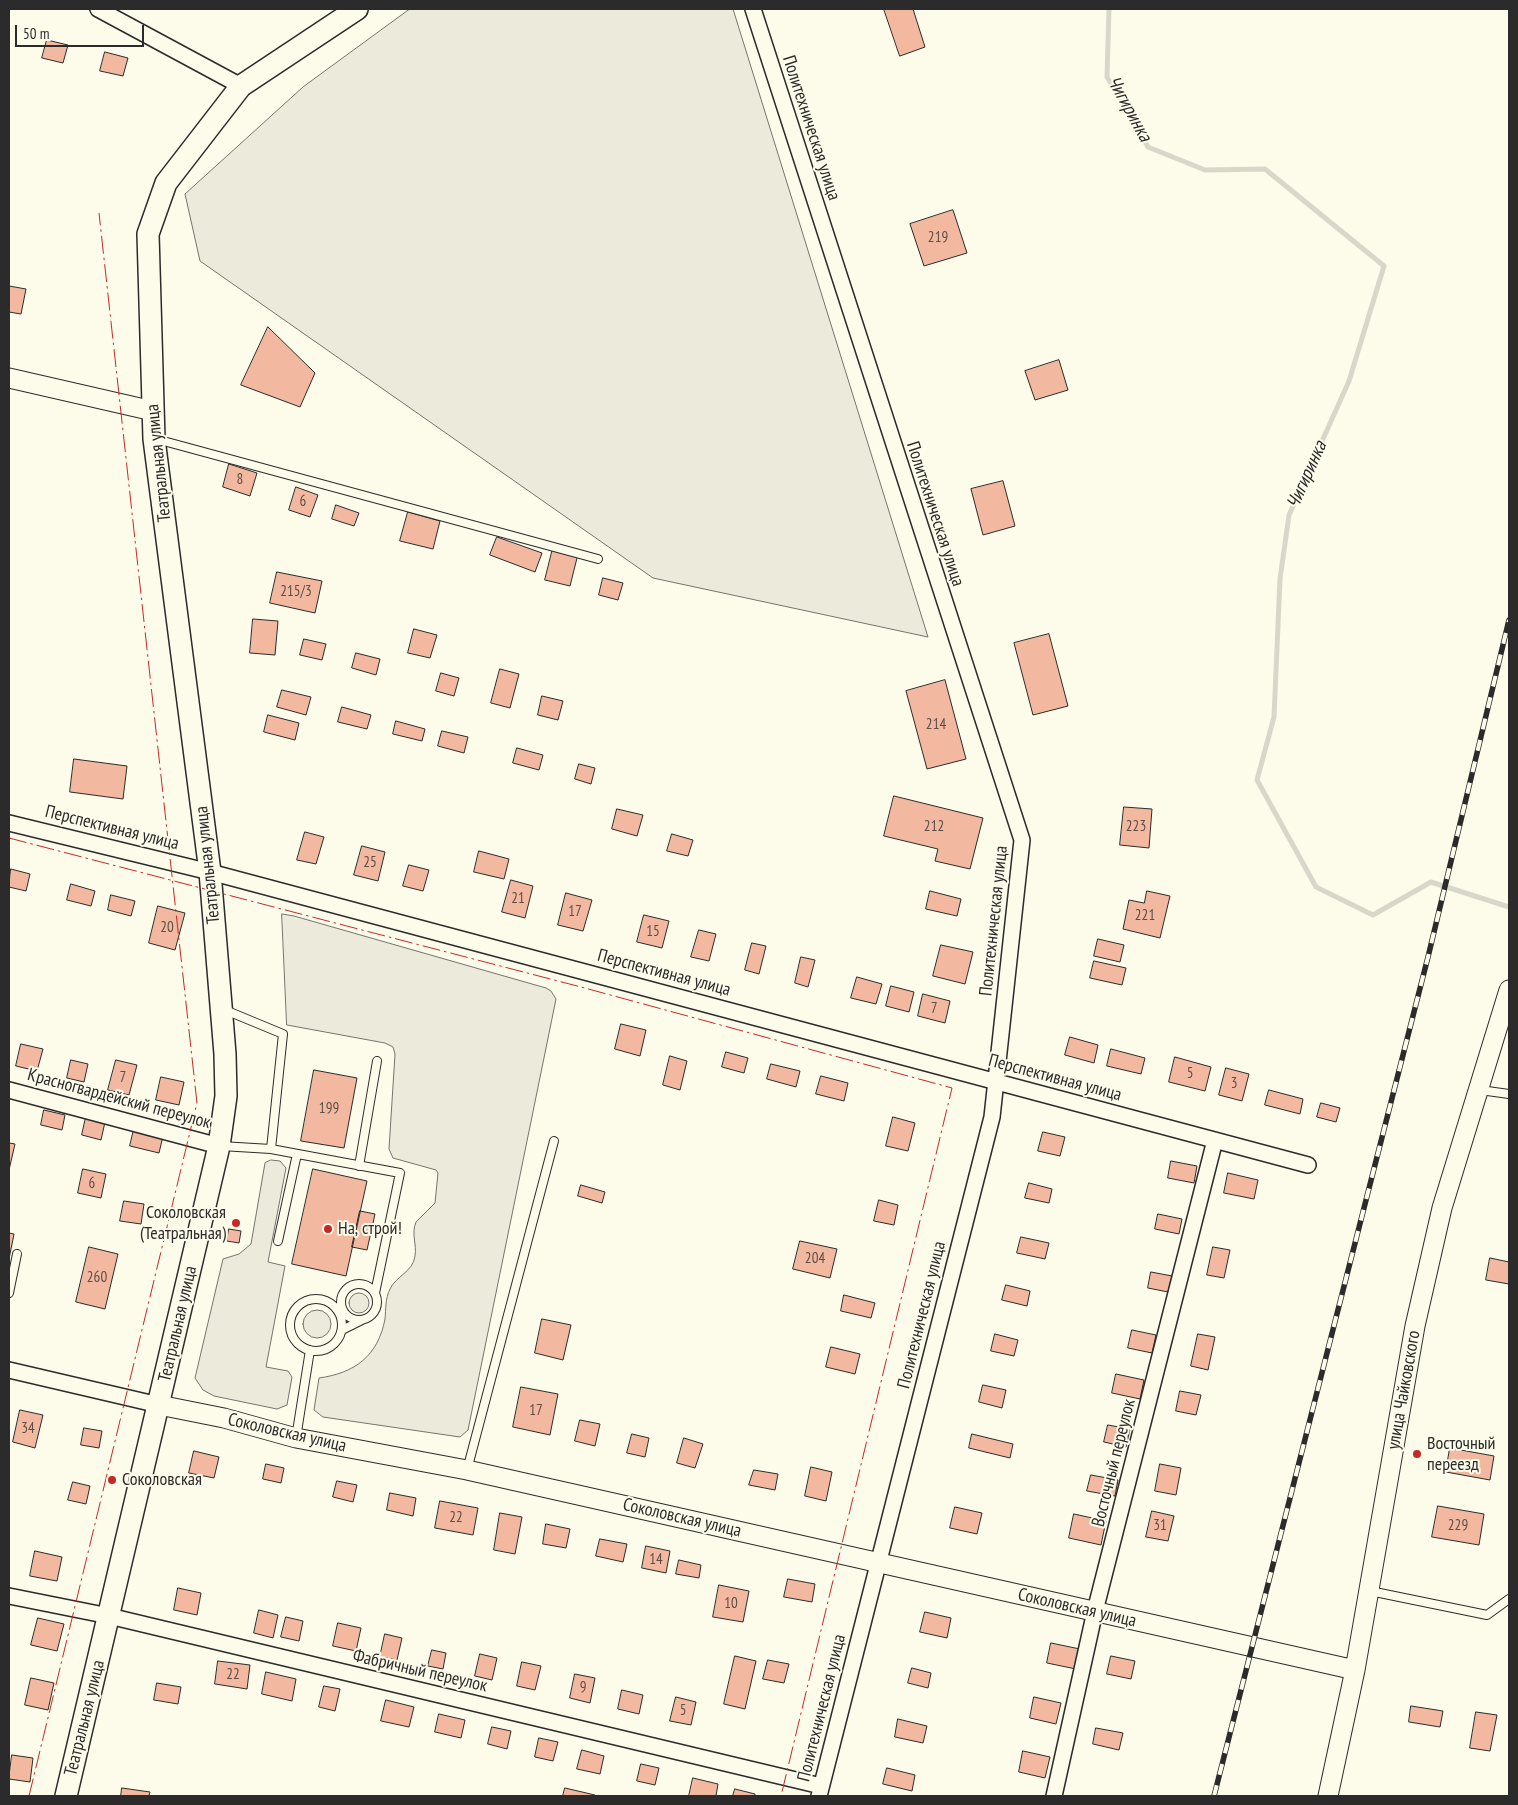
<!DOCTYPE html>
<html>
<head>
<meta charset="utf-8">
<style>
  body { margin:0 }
  #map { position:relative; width:1518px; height:1805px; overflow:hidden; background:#fdfbea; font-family:"PT Sans Narrow",sans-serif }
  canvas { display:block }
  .frame { position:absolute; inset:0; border:10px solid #2b2b2b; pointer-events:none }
  .scale { position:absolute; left:15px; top:25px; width:129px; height:22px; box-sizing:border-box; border:2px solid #2b2b2b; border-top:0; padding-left:6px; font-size:15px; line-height:18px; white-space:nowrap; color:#2b2b2b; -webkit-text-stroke:4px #fdfbea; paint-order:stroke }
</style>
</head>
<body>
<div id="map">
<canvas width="1518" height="1805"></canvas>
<div class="frame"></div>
<div class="scale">50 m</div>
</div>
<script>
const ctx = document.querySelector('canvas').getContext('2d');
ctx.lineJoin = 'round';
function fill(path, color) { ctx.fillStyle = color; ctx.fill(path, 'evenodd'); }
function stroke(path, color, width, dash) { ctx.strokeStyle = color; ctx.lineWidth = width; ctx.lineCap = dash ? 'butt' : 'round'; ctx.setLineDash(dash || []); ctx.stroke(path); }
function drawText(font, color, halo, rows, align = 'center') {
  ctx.font = font + ' "PT Sans Narrow",sans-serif'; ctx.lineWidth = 4; ctx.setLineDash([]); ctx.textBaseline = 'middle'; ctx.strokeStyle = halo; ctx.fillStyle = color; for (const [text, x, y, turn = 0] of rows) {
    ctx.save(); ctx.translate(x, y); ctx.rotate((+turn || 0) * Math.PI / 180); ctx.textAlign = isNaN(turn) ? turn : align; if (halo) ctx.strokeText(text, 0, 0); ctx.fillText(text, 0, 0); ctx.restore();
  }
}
const green = new Path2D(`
  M410 9H733L928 637 653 578 200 261 185 194 303 87Z
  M282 914 294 916 546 988 551 991 556 999 468 1430 460 1437 323 1417 314 1410 319 1378C355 1373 378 1356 385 1319 386 1309 385 1299 390 1289 396 1276 413 1272 415 1256 417 1244 411 1234 416 1222L435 1203 438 1173 436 1170 393 1158 389 1149 395 1054 393 1047 385 1043 287 1025Z
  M271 1160 280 1161 286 1168 268 1262 285 1266 266 1367 288 1371 292 1377 287 1405 277 1409 214 1396 203 1390 195 1378 223 1259 239 1254 251 1244 265 1163Z
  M349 1303a10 10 0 1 1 20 0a10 10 0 1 1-20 0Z
  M303 1324a14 14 0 1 1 28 0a14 14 0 1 1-28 0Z`);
const stream = new Path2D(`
  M1109 9 1107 77 1148 147 1205 170 1265 169 1384 266 1349 381 1289 515 1280 579 1274 717 1257 780 1316 887 1373 915 1431 882 1509 907`);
const building = new Path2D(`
  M884 9H913L925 47 900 56Z
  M47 40 68 45 63 63 42 58Z
  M105 52 128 58 123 76 100 71Z
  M953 210 967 253 924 266 910 224Z
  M9 286 26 289 21 314 9 312Z
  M268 327 315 373 300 407 241 385Z
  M1059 360 1068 390 1035 400 1025 371Z
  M229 464 257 473 250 496 223 487Z
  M1003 481 1015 526 983 535 971 489Z
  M296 487 318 495 310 517 289 510Z
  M336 505 359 513 354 526 332 519Z
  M408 512 440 521 433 549 400 541Z
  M497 537 542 553 535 572 490 555Z
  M553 548 578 554 570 586 545 580Z
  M277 572 322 581 315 613 270 603Z
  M603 578 623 583 618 600 599 595Z
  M253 619 278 621 275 655 250 653Z
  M414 629 437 635 430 658 408 653Z
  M1049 634 1068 706 1033 715 1014 643Z
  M304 639 326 644 322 660 300 655Z
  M356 653 380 659 376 675 352 668Z
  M500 669 519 674 510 708 491 703Z
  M441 673 459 678 454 696 436 691Z
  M945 680 966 759 927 769 906 691Z
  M282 690 311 697 306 715 277 707Z
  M542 696 563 701 558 720 538 715Z
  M342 707 371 715 367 729 338 722Z
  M268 715 299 723 295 740 264 732Z
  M396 721 425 729 422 741 393 734Z
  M442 731 468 737 464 753 438 746Z
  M517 748 543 755 539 770 513 763Z
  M74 759 127 766 123 799 70 792Z
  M579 764 595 768 591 784 575 779Z
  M894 796 983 818 970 869 935 861 938 849 884 836Z
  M1124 807 1152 809 1149 848 1120 845Z
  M617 809 643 815 637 836 612 829Z
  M305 832 324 837 316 864 297 860Z
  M672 834 693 840 688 856 667 851Z
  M362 846 385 852 378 881 354 875Z
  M479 851 509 859 504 879 474 872Z
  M409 865 429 870 423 891 403 886Z
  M11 869 30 874 26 891 9 887Z
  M511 880 533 886 525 918 502 912Z
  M71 884 95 891 91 906 67 900Z
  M930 891 961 899 957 916 926 909Z
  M1147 891 1170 896 1160 938 1123 929 1129 900 1144 903Z
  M566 893 592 900 583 931 558 925Z
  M111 895 135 901 131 916 108 910Z
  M158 906 185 913 175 950 149 943Z
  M644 915 669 921 662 948 637 942Z
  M699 930 716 934 709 961 691 957Z
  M1098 939 1124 945 1120 962 1094 956Z
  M752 943 766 946 759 974 745 970Z
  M941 945 973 952 965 984 933 976Z
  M801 957 815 960 808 987 795 983Z
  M1094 961 1126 968 1122 985 1090 978Z
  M857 977 882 984 876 1004 851 998Z
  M891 986 914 992 909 1012 886 1006Z
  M923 994 950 1001 945 1023 918 1016Z
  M621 1024 646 1030 640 1056 615 1049Z
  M1070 1037 1098 1045 1094 1063 1065 1055Z
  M21 1044 43 1049 37 1071 16 1066Z
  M1111 1049 1145 1058 1141 1074 1107 1066Z
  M726 1052 748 1058 744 1073 722 1067Z
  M670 1056 687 1061 680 1090 663 1085Z
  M1175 1057 1211 1067 1205 1091 1169 1082Z
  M71 1060 88 1064 84 1082 67 1078Z
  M116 1060 137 1065 129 1095 108 1090Z
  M771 1064 800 1071 796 1087 767 1079Z
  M1226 1068 1249 1074 1242 1101 1219 1095Z
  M314 1070 357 1078 344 1148 301 1141Z
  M821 1076 848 1083 844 1101 816 1094Z
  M161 1077 184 1082 179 1105 156 1100Z
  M1269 1090 1303 1099 1300 1114 1265 1105Z
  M1321 1103 1340 1108 1336 1122 1317 1117Z
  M44 1110 65 1115 62 1130 41 1125Z
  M86 1117 105 1122 101 1140 82 1135Z
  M893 1117 915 1123 908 1151 886 1146Z
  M134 1129 163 1136 159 1153 130 1146Z
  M1043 1132 1065 1137 1060 1156 1038 1151Z
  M9 1143 15 1144 9 1170Z
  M1171 1161 1197 1166 1194 1183 1168 1178Z
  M83 1169 106 1174 101 1198 78 1193Z
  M313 1169 367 1181 346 1276 292 1264Z
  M1228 1173 1258 1180 1254 1199 1224 1193Z
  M1029 1183 1052 1189 1049 1203 1025 1198Z
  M581 1185 605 1192 602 1203 578 1196Z
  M879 1200 898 1205 894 1225 874 1221Z
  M124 1201 144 1204 141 1224 120 1221Z
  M360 1211 375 1214 367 1250 352 1247Z
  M1158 1214 1182 1219 1179 1234 1155 1229Z
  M229 1229 241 1231 239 1243 227 1241Z
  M9 1233 14 1234 9 1259Z
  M1021 1237 1049 1243 1045 1259 1017 1253Z
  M800 1241 837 1249 830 1278 793 1269Z
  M89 1247 118 1254 105 1309 76 1302Z
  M1213 1247 1230 1250 1224 1278 1207 1275Z
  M1490 1258 1509 1262V1284L1486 1280Z
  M1151 1272 1172 1276 1168 1292 1148 1288Z
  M1006 1285 1030 1291 1027 1306 1002 1300Z
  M844 1295 875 1303 871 1318 841 1311Z
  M542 1319 571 1325 563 1360 535 1353Z
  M1132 1330 1156 1335 1152 1353 1128 1348Z
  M995 1334 1018 1340 1014 1356 991 1351Z
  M1198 1334 1215 1337 1208 1370 1191 1366Z
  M831 1347 860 1354 855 1374 826 1367Z
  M1116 1374 1144 1380 1140 1399 1112 1393Z
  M983 1385 1006 1390 1002 1408 979 1402Z
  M521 1387 558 1394 550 1435 513 1427Z
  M1180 1391 1201 1395 1196 1415 1176 1411Z
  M20 1410 43 1415 35 1448 13 1442Z
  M580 1420 600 1424 595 1446 575 1441Z
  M1108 1425 1130 1429 1126 1447 1104 1442Z
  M84 1428 102 1431 99 1448 81 1445Z
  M632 1434 649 1438 645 1457 627 1453Z
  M972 1434 1013 1444 1010 1458 969 1448Z
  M684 1438 703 1444 695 1468 677 1463Z
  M1450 1448 1494 1456 1490 1480 1446 1472Z
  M194 1451 219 1457 214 1478 189 1473Z
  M266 1464 284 1468 281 1483 263 1479Z
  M1160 1464 1181 1468 1176 1495 1155 1491Z
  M811 1467 832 1472 826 1501 805 1496Z
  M754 1470 778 1474 775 1490 749 1485Z
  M1091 1475 1118 1480 1115 1496 1087 1491Z
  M337 1481 357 1485 353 1502 333 1497Z
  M73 1482 90 1486 86 1504 68 1500Z
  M390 1493 416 1498 413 1516 387 1510Z
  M440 1501 478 1508 473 1535 435 1528Z
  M1438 1506 1484 1514 1479 1545 1432 1537Z
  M955 1507 982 1513 977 1534 950 1528Z
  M1152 1511 1174 1516 1168 1541 1146 1537Z
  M500 1513 522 1517 515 1554 494 1550Z
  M1074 1514 1106 1521 1101 1545 1069 1538Z
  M546 1524 570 1529 566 1548 543 1544Z
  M600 1539 627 1544 623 1562 596 1556Z
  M646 1546 670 1551 666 1573 642 1568Z
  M35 1551 62 1557 57 1581 30 1576Z
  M679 1560 701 1565 699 1578 676 1574Z
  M788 1579 815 1584 812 1602 784 1597Z
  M719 1585 749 1591 743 1622 713 1617Z
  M178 1588 201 1593 197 1615 174 1610Z
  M259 1610 278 1615 273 1638 254 1633Z
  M925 1612 951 1618 947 1638 920 1632Z
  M286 1617 303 1621 299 1641 281 1637Z
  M38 1618 64 1624 57 1651 31 1645Z
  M338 1623 361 1628 356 1651 333 1646Z
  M385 1634 402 1638 397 1660 380 1657Z
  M1051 1643 1080 1649 1076 1669 1047 1663Z
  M432 1650 446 1653 443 1669 428 1666Z
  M480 1654 497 1658 492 1680 475 1676Z
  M735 1656 756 1661 745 1709 724 1704Z
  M1111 1656 1135 1661 1131 1679 1107 1674Z
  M768 1660 789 1664 784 1683 763 1679Z
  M218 1661 250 1665 247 1689 215 1684Z
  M522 1662 541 1666 535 1690 517 1686Z
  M912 1668 931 1673 928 1688 908 1683Z
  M266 1672 296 1679 292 1701 262 1694Z
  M575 1674 595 1678 590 1703 570 1698Z
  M31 1678 54 1683 48 1710 25 1705Z
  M157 1683 181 1687 178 1704 154 1700Z
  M324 1686 340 1689 335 1711 319 1707Z
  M622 1690 643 1695 639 1714 618 1709Z
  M676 1697 696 1702 691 1725 670 1721Z
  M1034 1697 1061 1703 1056 1724 1030 1718Z
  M386 1700 414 1707 409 1727 381 1721Z
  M1411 1706 1443 1711 1440 1727 1409 1722Z
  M1476 1712 1497 1715 1490 1751 1470 1748Z
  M439 1714 465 1720 461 1738 435 1732Z
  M898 1719 927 1726 923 1743 895 1737Z
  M492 1727 511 1731 507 1749 488 1744Z
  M1096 1728 1123 1733 1119 1750 1093 1744Z
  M539 1738 558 1742 553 1761 535 1757Z
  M582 1750 604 1756 600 1774 577 1769Z
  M1023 1751 1050 1757 1045 1778 1019 1772Z
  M12 1755 33 1758 30 1782 9 1779Z
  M641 1764 659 1768 655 1785 637 1781Z
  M887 1768 915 1775 912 1791 883 1784Z
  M693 1778 718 1784 716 1796H689Z
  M122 1788 150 1792 149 1796H121Z
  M565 1788 595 1795V1796H563Z
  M735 1789 755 1794V1796H733Z`);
const service = new Path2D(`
  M156 439 598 559
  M225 1010 283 1034 271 1149
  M1480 1090 1509 1094
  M221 1146 271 1149 400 1173 375 1293
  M359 1166 377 1061
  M278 1241 297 1154
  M341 1302a18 18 0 1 1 36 0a18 18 0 1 1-36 0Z
  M9 1293 17 1254
  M290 1325a26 26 0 1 1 52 0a26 26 0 1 1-52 0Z
  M342 1330 362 1320
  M296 1438 310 1350
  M467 1470 554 1141
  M1370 1591 1487 1615 1509 1599`);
const minor = new Path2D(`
  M98 9 241 86
  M753 9 1022 840 992 1117 819 1796
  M9 823 210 872 1308 1165
  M9 1090 219 1146
  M9 1370 159 1405
  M9 1596 109 1616 821 1786
  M1054 1796 1095 1611 1215 1140`);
const tertiary = new Path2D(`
  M9 378 153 411
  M159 1405 224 1418 296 1438 467 1470 1355 1670
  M1328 1796 1355 1670 1415 1326 1442 1208 1509 990`);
const secondary = new Path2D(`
  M66 1796 219 1146 226 1096 225 1054 210 872 154 439 148 234 166 183 241 86 357 9`);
const rail = new Path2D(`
  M1214 1796 1428 957 1509 620`);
const power = new Path2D(`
  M9 838 581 987 952 1088 781 1796
  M29 1796 197 1103 99 213`);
const markers = [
  [236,1223,5,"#c62828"],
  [328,1229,5,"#c62828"],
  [1417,1454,5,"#c62828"],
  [112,1480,5,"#c62828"]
];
const numberNames = [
  ["219",938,238],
  ["8",240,480],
  ["6",303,502],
  ["215/3",296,592],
  ["214",936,725],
  ["212",934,827],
  ["223",1136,827],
  ["25",370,863],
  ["21",518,899],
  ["17",575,912],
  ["221",1145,916],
  ["20",167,928],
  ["15",653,932],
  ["7",934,1009],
  ["5",1190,1074],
  ["7",123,1078],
  ["3",1234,1084],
  ["199",329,1109],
  ["6",92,1184],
  ["204",815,1259],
  ["260",97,1278],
  ["17",536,1411],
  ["34",28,1429],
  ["22",456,1518],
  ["31",1160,1526],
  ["229",1458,1526],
  ["14",656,1560],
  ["10",731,1604],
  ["22",233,1675],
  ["9",583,1688],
  ["5",683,1711]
];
const streetNames = [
  ["Политехническая улица",811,128,72],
  ["Театральная улица",159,463,-96],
  ["Политехническая улица",935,514,72],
  ["Перспективная улица",112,828,14],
  ["Театральная улица",208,865,-96],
  ["Политехническая улица",994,921,-84],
  ["Перспективная улица",664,973,15],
  ["Перспективная улица",1055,1078,15],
  ["Красногвардейский переулок",119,1099,15],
  ["Политехническая улица",922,1315,-76],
  ["Театральная улица",178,1324,-77],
  ["улица Чайковского",1404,1390,-80],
  ["Соколовская улица",287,1433,13],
  ["Восточный переулок",1114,1463,-76],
  ["Соколовская улица",682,1518,13],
  ["Соколовская улица",1077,1608,13],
  ["Фабричный переулок",420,1671,13],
  ["Политехническая улица",822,1708,-76],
  ["Театральная улица",85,1718,-76]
];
const poiNames = [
  ["Соколовская",226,1213,"right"],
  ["(Театральная)",226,1234,"right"],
  ["На, строй!",338,1229],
  ["Восточный",1427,1444],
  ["переезд",1427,1465],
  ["Соколовская",122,1480]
];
const waterNames = [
  ["Чигиринка",1129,109,61],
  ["Чигиринка",1307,475,-66]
];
fill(green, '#ecebdb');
stroke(green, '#74746e', 1);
stroke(stream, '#d8d7c9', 5);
fill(building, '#f2b8a0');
stroke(building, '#2b2b2b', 1);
stroke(service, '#2b2b2b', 10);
stroke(minor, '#2b2b2b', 18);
stroke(tertiary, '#2b2b2b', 21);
stroke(secondary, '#2b2b2b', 24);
stroke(service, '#fdfbea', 8);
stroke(minor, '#fdfbea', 15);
stroke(tertiary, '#fdfbea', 19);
stroke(secondary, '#fdfbea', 21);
stroke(rail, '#2b2b2b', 5.5);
stroke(rail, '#fdfbea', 4, [11]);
stroke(power, '#c62828', 1, [18, 4, 2.5, 4]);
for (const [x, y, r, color] of markers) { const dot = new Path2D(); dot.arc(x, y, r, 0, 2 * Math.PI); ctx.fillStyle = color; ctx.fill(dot); stroke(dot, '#fdfbea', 2); }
drawText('15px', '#5d4e48', null, numberNames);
drawText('18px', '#2b2b2b', '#fdfbea', streetNames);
drawText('18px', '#2b2b2b', '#fdfbea', poiNames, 'left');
drawText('italic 19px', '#2b2b2b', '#fdfbea', waterNames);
</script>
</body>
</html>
